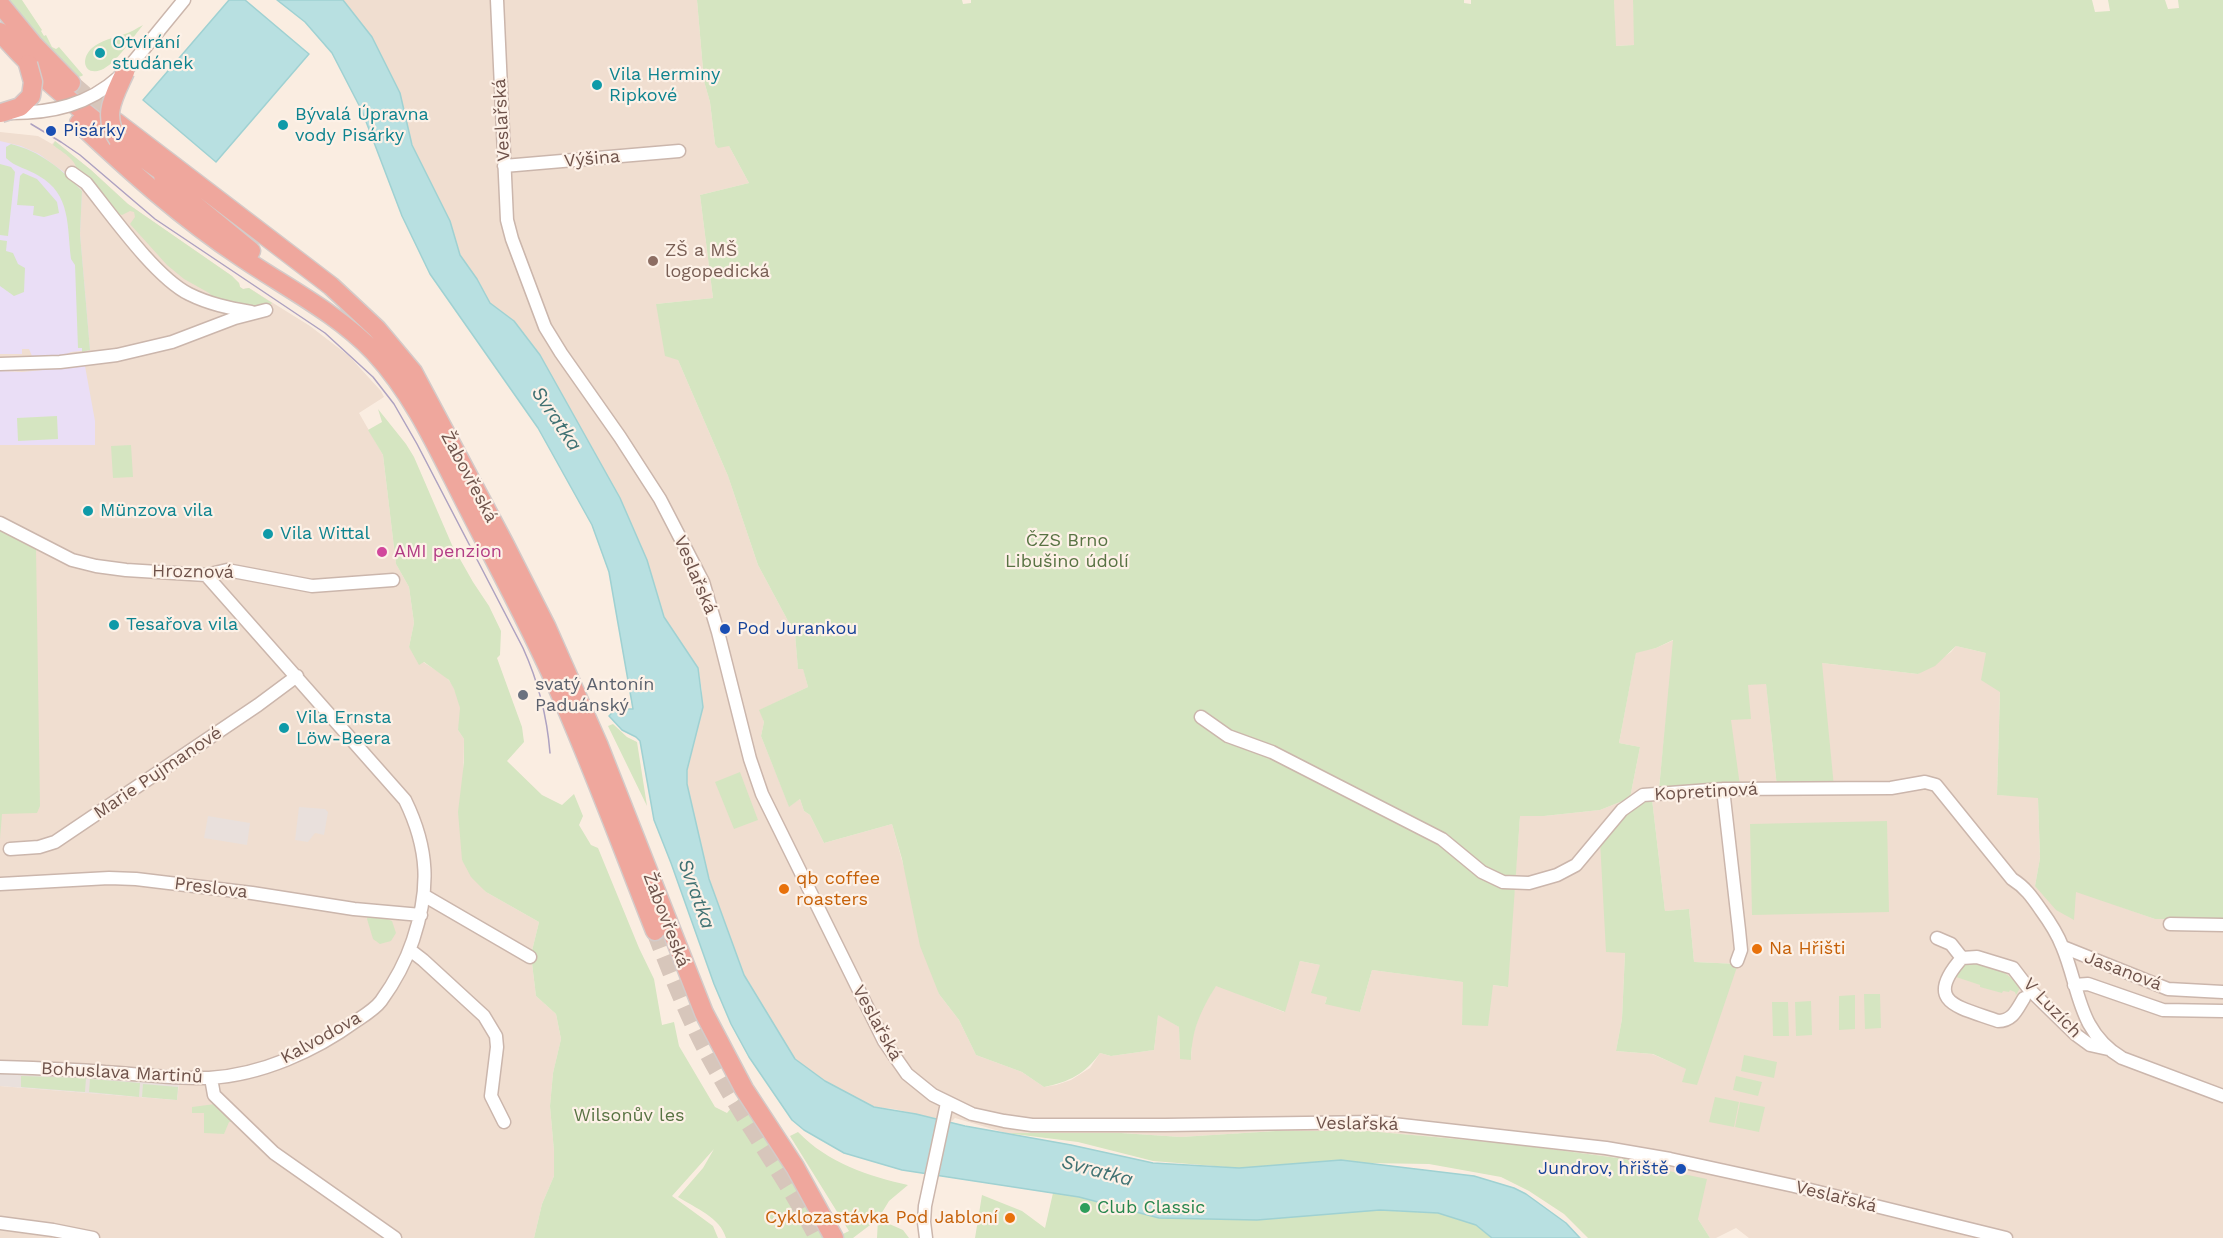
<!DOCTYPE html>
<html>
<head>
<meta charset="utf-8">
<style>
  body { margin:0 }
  canvas { display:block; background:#faede1 }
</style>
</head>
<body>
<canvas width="2223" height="1238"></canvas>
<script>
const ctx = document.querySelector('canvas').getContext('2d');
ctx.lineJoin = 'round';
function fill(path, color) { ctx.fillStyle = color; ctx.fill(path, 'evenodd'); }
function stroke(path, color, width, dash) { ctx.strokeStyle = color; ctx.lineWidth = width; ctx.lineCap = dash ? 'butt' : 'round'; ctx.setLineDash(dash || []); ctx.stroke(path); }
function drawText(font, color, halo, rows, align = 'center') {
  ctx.font = font + ' "Work Sans",sans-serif'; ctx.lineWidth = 4.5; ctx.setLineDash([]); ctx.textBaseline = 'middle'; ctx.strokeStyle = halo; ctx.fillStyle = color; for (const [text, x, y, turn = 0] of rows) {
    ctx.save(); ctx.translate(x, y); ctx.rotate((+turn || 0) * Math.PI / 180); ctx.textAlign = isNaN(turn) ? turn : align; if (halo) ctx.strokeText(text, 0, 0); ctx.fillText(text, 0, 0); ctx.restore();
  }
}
const residential = new Path2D(`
  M343 0H697L704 81 710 102 715 144 729 146 749 183 700 195 713 298 656 304 678 360 728 476 758 565 795 634 798 668H803L808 687 760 710 764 722 761 736 789 806 800 799 804 811 810 815 824 843 892 824 939 994 959 1020 976 1055 1022 1072 1044 1087 1056 1085 1071 1080 1090 1068 1100 1053 1111 1056 1154 1050 1158 1014 1179 1027 1180 1059H1191L1192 1039 1200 1012 1216 985 1284 1012 1300 961 1320 965 1327 997 1325 1003 1360 1012 1372 970 1464 982 1462 1025 1493 985 1507 987 1520 816H1544L1600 810 1630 798 1640 747 1619 743 1636 652 1656 648 1674 640 1659 788 1731 720 1747 685 1766 683 1777 787 1822 663 1918 674 1951 652 1956 646 1986 653 2000 691 1997 795 2038 797 2040 858 2035 886 2076 891 2155 919H2223V1238H1749L1736 1228 1716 1238H1710L1698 1219 1645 1166 1625 1159 1513 1144 1367 1131H1276L1181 1137 1121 1133H1006L955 1118 951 1122 894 1109 874 1107 825 1081 795 1059 744 975 709 879 687 784V770L702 691 698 668 664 617 647 560 620 498 540 355 514 321 490 303 477 279 460 255 450 221 412 145 400 93 372 37ZM1652 799 1665 911 1689 909 1694 962 1738 964 1682 1082 1687 1069 1652 1054 1616 1051 1622 1019 1625 952Z
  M1614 0H1633L1635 45 1615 46Z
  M0 132 38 136 52 144 55 141 91 170 128 204 232 276 239 283 240 287 243 289 249 288 310 326 349 356 381 391 384 397 359 413 383 455 396 564 409 587 414 623 409 647 423 662 445 676 452 684 459 700 461 715 458 730 464 739 462 860 486 892 539 922 531 955 536 996 556 1014 561 1039 553 1073 550 1106 554 1151V1176L542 1204 534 1238H0V1086L177 1100 179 1083 0 1072Z`);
const industrial = new Path2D(`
  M299 807 325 809 328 812 324 835 315 833 308 842 295 840Z
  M208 816 250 823 247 845 204 838Z
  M0 1072 179 1083 177 1100 0 1086Z`);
const education = new Path2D(`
  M0 139V141L21 146 39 154 68 175 82 191 80 234 90 350 71 352 65 355 35 357 32 356 29 349H22V354H0Z
  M85 366 95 421V445H0V371L22 372Z`);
const green = new Path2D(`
  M8 0H22L42 30 41 31 44 36 46 35 52 47 56 49 59 47 83 75 82 76 78 77C51 54 29 27 8 0Z
  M697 0H962L963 4 971 3V0H1464V3L1471 4V0H1614L1616 46 1634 45 1633 0H2092L2095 12 2110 11 2108 0H2165L2168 9 2179 8 2178 0H2223V919H2155L2076 892 2074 920 2056 910 2035 886 2040 858 2038 798 1997 795 2000 692 1981 680 1986 653 1956 646 1935 666 1918 674 1822 663 1834 787H1777L1766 684 1748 685 1751 719 1731 720 1740 786 1659 789 1673 640 1656 648 1636 653 1619 743 1640 747 1630 798 1600 810 1544 816H1520L1508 987 1493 985 1488 1026 1462 1025 1463 982 1372 970 1360 1012 1325 1004 1327 997 1311 993 1320 965 1300 961 1285 1012 1216 986C1200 1012 1192 1029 1191 1060L1180 1059 1179 1027 1158 1015 1154 1050 1111 1056 1100 1053C1085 1074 1069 1082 1044 1087L1022 1072 976 1055 959 1020 939 994 920 946 902 859 892 824 824 843 810 815 804 811 800 799 789 807 761 736 764 722 759 710 808 687 803 669H798L795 634 758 565 728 476 678 360 665 356 656 304 713 298 700 195 749 183 729 146 718 148 715 144 710 102 704 81Z
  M143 25C133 37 116 64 101 70 84 76 80 59 92 48 102 40 110 39 122 35 130 33 137 28 143 25Z
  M55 141 91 170 128 204 232 276 239 283 240 287 243 289 249 288 272 303 269 306H247L216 300 209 293 184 279 167 265 130 224 135 217 134 212 130 211 122 215 116 213 77 171C76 159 62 152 53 145Z
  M11 144C40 151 62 169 82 191L80 234 90 350 82 352V348H78L75 265 71 259C67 226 71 194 39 176 28 169 15 167 6 158V147Z
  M0 164 11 167 15 172 8 236 0 235Z
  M23 173 37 179 57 202 59 213 44 217 33 215 34 206 17 205 20 176Z
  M0 240 7 241 6 251 13 253 18 264 25 268 24 292 14 296 0 286Z
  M378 409 406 444 414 457 452 545 473 582 489 606 501 631 500 655 497 658 522 727 524 742 507 761 542 795 562 805 574 794 583 816 579 825 591 845 598 848 639 948 654 979 662 1025 674 1022 679 1046 715 1107 727 1113 740 1097 799 1188 824 1238H726C720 1217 695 1208 678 1197L703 1168 714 1149 672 1196 713 1226 718 1238H534L542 1204 554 1176V1151L550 1106 553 1073 561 1039 556 1014 536 996 531 955 539 922 486 892 471 877 462 860 458 812 464 762V739L458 730 460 708 454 689 449 680 424 662 419 665 409 647 414 623 409 587 396 564 383 455 368 430 382 422Z
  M57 416 58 439 18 441 17 418Z
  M131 445 133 477 113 478 111 446Z
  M0 530 36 549 40 806 37 813 2 814 0 839Z
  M613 724 627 737 637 742 647 806 608 726Z
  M740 772 758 820 734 829 715 782Z
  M1652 799 1665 911 1689 909 1694 962 1738 964 1697 1085 1682 1082 1686 1069 1653 1054 1616 1051 1622 1019 1625 953 1606 952 1600 841 1640 800Z
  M1887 821 1889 912 1752 915 1750 824Z
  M368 915 382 917 392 921 396 933 391 941 380 944 373 939 367 919Z
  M1967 962C1988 963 2009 971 2020 988L2016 995 2015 992 2010 990 2009 992 2003 991 2002 993 1980 987V985L1956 977 1960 967Z
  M1864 994H1880L1881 1028 1865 1029Z
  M1855 995V1029L1839 1030V996Z
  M1811 1001 1812 1035 1796 1036 1795 1002Z
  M1772 1002H1788L1789 1036H1773Z
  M1744 1055 1777 1062 1774 1078 1741 1071Z
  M21 1076 86 1078 85 1092 21 1087Z
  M1736 1076 1762 1082 1758 1096 1733 1090Z
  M90 1079 140 1083 139 1097 89 1092Z
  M143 1084 178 1087 177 1100 142 1097Z
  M1715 1097 1739 1102 1734 1127 1709 1122Z
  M1740 1102 1765 1107 1759 1132 1735 1127Z
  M215 1104 233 1122H229L224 1134 204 1133V1113H192V1107Z
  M1276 1131H1367L1513 1144 1625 1159 1645 1166 1707 1179 1698 1219 1710 1238H1588L1564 1214 1529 1191 1501 1177 1429 1164 1366 1163 1341 1160 1239 1168 1153 1161 1078 1142 1006 1133H1121L1181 1137Z
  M798 1132C828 1163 868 1176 908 1185L889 1201 878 1219 903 1230 909 1238H877L878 1219 853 1238H835L849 1231 790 1136Z
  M1053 1193 1079 1197 1438 1213 1476 1225 1492 1238H975L982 1195 1022 1211 1045 1228Z`);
const water = new Path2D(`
  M229 0H245L309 54 216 162 143 100Z
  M277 0H343L372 37 400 93 412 145 450 221 460 255 477 279 490 303 514 321 540 355 620 498 647 560 664 617 698 668 703 707 687 770V784L709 879 744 975 795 1059 825 1081 874 1107 916 1114 965 1126 1071 1145 1153 1163 1239 1168 1341 1160 1474 1176 1514 1188 1526 1194 1566 1223 1580 1238H1492L1476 1225 1438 1213 1380 1210 1257 1220 1159 1218 1079 1197 902 1170 844 1153 804 1130 792 1120 749 1057 731 1024 714 984 671 863 654 820 640 741 636 737 622 730 609 716C621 703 619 710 633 709L609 572 592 525 538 428 430 274 402 216 362 111 332 53 305 22Z`);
const highwayTunnel = new Path2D(`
  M71 83 116 122
  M655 931C674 980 693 1028 719 1073 750 1129 789 1181 818 1238`);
const minor = new Path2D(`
  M497 0 507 220 512 239 545 327 561 353 620 437 660 499 703 582 718 632 750 759 762 794 884 1041 907 1074 933 1095 972 1114 1004 1121 1032 1125H1165L1375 1122 1606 1148 1670 1159 1794 1186 2006 1238
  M125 72 184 0
  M504 166 679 151
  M72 173 86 183C111 214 155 277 189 294 209 304 229 308 251 312
  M0 364 60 362 117 355 172 342 235 318 266 310
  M0 523 72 560 96 566 126 570 206 575 227 570 312 586 393 580
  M1201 717 1228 736 1272 752 1442 839 1482 872 1503 882 1529 883 1557 875 1576 865 1622 810 1643 795 1723 789 1891 788 1925 782 1936 785 2012 879C2025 887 2032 897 2041 910 2049 921 2057 933 2062 946 2080 988 2077 1031 2122 1058L2223 1096
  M1723 789 1739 930 1741 950 1737 961
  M10 849 39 847 55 842 258 705 297 676
  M0 884 109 878 136 879 252 893 354 909 421 915
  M425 896 530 957
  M2170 924 2223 925
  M1937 938 1951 944 1962 958
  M2063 947 2168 989 2223 992
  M410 950 423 960 484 1016 496 1036 497 1047 491 1096 504 1122
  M2074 985 2088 984 2163 1010 2223 1011
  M2024 998C2017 1009 2013 1021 1998 1021 1959 1007 1922 1003 1962 958L1977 957 2013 968 2029 989 2075 1034 2090 1045 2108 1049
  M0 1067C35 1068 70 1069 105 1072 139 1074 175 1079 209 1078 261 1075 315 1051 356 1021 365 1015 375 1009 381 1001 394 983 406 961 413 940 430 889 429 849 405 800L206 575
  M211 1078 214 1095 274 1153 395 1238
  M0 1223 53 1230 93 1238
  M926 1238 924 1222 925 1206 947 1103`);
const highway = new Path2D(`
  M0 4 33 44 71 83
  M0 32C34 72 74 105 116 137 135 152 154 167 175 180
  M116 122 331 286 377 329 413 372 504 543 546 626 599 746 704 1013 744 1089 795 1167 834 1238
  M79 123C130 171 182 218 241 257 285 287 337 313 374 352 416 397 441 456 469 510 499 569 531 628 558 689 593 768 623 850 655 931
  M163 176 173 187 251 251`);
const tram = new Path2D(`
  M31 124 61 142 80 155 155 219 325 333 373 377 394 404 417 444 523 648C538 681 547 716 550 753`);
const minorBridge = new Path2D(`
  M11 113C52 113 88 105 119 77`);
const highwayBridge = new Path2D(`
  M1 113 20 107 31 96 33 82 28 64
  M118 139C101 115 115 95 125 72`);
const markers = [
  [100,53,6,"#0f9aa8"],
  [597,85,6,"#0f9aa8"],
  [283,125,6,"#0f9aa8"],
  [51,131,6,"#1a4fb4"],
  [653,261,6,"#8d6e63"],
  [88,511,6,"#0f9aa8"],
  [268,534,6,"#0f9aa8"],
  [382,552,6,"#d1479c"],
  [114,625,6,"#0f9aa8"],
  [725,629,6,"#1a4fb4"],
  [523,695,6,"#6b7280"],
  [284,728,6,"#0f9aa8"],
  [784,889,6,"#e8710a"],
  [1757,949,6,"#e8710a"],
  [1681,1169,6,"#1a4fb4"],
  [1085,1208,6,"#2e9e5b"],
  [1010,1218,6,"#e8710a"]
];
const cultureNames = [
  ["Otvírání",112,43],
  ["studánek",112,64],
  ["Vila Herminy",609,75],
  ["Ripkové",609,96],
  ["Bývalá Úpravna",295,115],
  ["vody Pisárky",295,136],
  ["Münzova vila",100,511],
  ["Vila Wittal",280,534],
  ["Tesařova vila",126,625],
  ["Vila Ernsta",296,718],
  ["Löw-Beera",296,739]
];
const streetNames = [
  ["Veslařská",502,120,-93],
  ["Výšina",592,159,-5],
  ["Žabovřeská",469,477,62],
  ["Hroznová",193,572,1],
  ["Veslařská",695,575,67],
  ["Marie Pujmanové",158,773,-34],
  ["Kopretinová",1706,792,-3],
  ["Preslova",211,888,7],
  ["Žabovřeská",666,920,69],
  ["Jasanová",2123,971,21],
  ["V Luzích",2052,1008,46],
  ["Veslařská",877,1023,61],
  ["Kalvodova",321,1038,-29],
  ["Bohuslava Martinů",122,1073,3],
  ["Veslařská",1357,1124,1],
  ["Veslařská",1836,1197,14]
];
const transitNames = [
  ["Pisárky",63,131],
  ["Pod Jurankou",737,629],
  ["Jundrov, hřiště",1669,1169,"right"]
];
const educationNames = [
  ["ZŠ a MŠ",665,251],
  ["logopedická",665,272]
];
const parkNames = [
  ["ČZS Brno",1067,541],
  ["Libušino údolí",1067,562],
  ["Wilsonův les",629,1116]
];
const hotelNames = [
  ["AMI penzion",394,552]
];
const worshipNames = [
  ["svatý Antonín",535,685],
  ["Paduánský",535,706]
];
const foodNames = [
  ["qb coffee",796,879],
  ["roasters",796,900],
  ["Na Hřišti",1769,949],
  ["Cyklozastávka Pod Jabloní",998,1218,"right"]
];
const leisureNames = [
  ["Club Classic",1097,1208]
];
const waterNames = [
  ["Svratka",556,419,56],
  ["Svratka",696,894,70],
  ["Svratka",1097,1171,15]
];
fill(residential, '#f0ded0');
fill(industrial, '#e9e0dc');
fill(education, '#eadef6');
fill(green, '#d5e5c1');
fill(water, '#b8e0e1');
stroke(water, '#9fd1d2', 1.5);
stroke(highwayTunnel, '#d7c6bb', 18, [18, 9]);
stroke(minor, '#cbb6ac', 15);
stroke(highway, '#d4cbc9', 21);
stroke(minor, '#fff', 12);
stroke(highway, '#efa79d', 18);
stroke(tram, '#aea2c1', 1.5);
stroke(minorBridge, '#cbb6ac', 15, []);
stroke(highwayBridge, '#d4cbc9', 21, []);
stroke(minorBridge, '#fff', 12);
stroke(highwayBridge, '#efa79d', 18);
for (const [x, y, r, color] of markers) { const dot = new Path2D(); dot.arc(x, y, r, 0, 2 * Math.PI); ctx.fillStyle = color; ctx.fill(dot); stroke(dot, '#fdf1e7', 2); }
drawText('18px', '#0d838f', '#fdf1e7', cultureNames, 'left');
drawText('18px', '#6e524a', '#fdf1e7', streetNames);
drawText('18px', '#164399', '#fdf1e7', transitNames, 'left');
drawText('18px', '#785e54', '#fdf1e7', educationNames, 'left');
drawText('18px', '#587343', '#fdf1e7', parkNames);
drawText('18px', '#b23c85', '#fdf1e7', hotelNames, 'left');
drawText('18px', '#5b616d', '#fdf1e7', worshipNames, 'left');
drawText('18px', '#c56008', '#fdf1e7', foodNames, 'left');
drawText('18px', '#27864d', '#fdf1e7', leisureNames, 'left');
drawText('italic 20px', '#407273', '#fdf1e7', waterNames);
</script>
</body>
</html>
